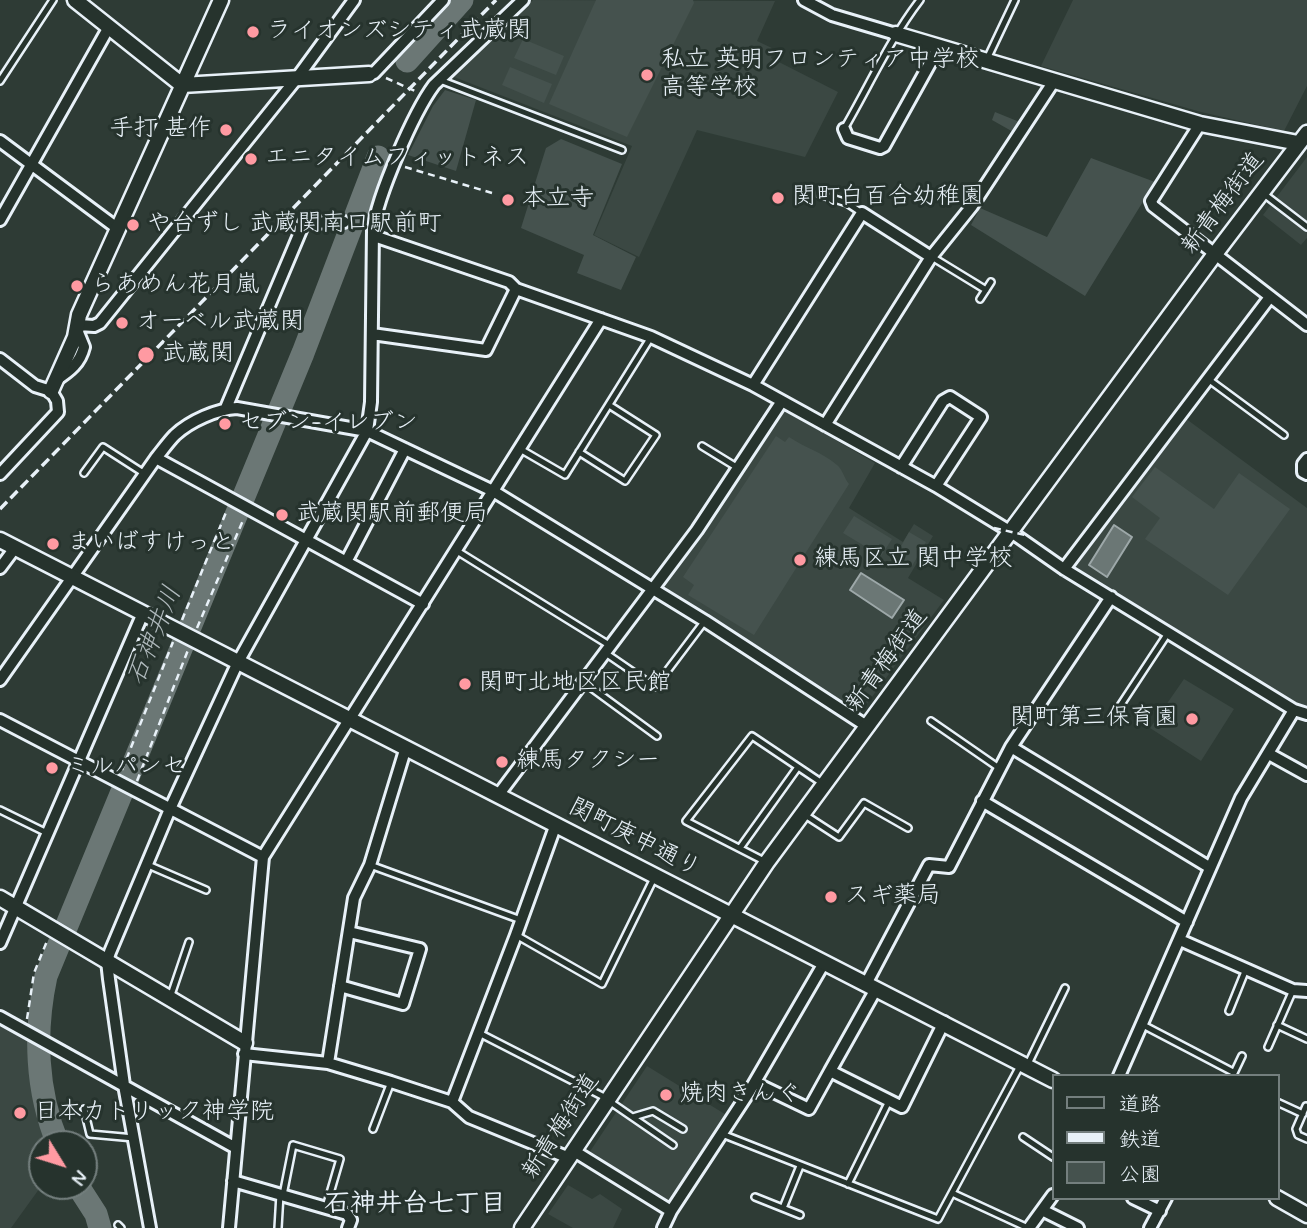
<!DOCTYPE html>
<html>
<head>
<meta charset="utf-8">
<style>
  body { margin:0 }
  #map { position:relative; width:1307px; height:1228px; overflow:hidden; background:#2e3b35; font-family:Mynerve,"Klee One",sans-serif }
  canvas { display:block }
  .legend { position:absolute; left:1052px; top:1074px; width:228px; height:126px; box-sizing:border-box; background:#26332d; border:2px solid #747f7e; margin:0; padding:9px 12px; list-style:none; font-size:21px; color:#e8f1f8 }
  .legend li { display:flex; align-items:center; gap:14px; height:35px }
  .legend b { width:35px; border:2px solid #747f7e }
  .north { position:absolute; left:28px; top:1130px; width:70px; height:70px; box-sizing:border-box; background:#26332d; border:2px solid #747f7e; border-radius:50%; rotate:128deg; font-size:19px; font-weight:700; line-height:28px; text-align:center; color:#e8f1f8 }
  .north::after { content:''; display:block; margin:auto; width:24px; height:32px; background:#ff9aa2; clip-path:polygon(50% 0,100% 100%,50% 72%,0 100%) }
</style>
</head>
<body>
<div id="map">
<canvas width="1307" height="1228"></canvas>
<ul class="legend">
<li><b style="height:9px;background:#26332d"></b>道路</li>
<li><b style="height:9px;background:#e8f1f8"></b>鉄道</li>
<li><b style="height:19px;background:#45524e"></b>公園</li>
</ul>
<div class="north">N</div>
</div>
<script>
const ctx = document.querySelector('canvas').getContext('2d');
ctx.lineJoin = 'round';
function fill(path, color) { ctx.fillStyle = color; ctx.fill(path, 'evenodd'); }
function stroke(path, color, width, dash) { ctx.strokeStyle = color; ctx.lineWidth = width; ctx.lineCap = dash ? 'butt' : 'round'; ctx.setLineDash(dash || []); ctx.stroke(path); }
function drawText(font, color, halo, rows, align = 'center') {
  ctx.font = font + ' Mynerve,"Klee One",sans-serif'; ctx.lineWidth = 6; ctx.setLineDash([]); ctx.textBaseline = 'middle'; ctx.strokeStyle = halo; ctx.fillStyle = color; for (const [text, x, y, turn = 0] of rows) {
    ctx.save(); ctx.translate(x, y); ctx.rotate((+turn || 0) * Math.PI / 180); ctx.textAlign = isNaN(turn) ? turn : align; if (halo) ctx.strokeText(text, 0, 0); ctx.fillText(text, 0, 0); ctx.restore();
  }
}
const built = new Path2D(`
  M533 0 775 1 757 41 774 49 771 58 838 92 805 157 697 130 639 257 594 235 632 146 454 77Z
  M1073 0H1307V86L1284 131 1201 112 1041 66Z
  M1307 157V238L1301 245 1263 215Z
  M784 410 875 463 849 508 903 542 914 524 933 536 908 578 944 600 860 713 668 590 664 584 720 508Z
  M1185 418 1307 508V708L1299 707 1211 655 1076 568 1075 563Z
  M1184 679 1234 709 1201 761 1150 728Z
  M0 1020 30 1038 33 1087 47 1144H42V1185L11 1228H0Z
  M647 1066 728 1116 672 1202 666 1203 591 1157 589 1153Z
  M568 1185 592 1199 600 1194 622 1209 613 1228H573L548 1214Z`);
const green = new Path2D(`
  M596 0H693L694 3 627 137 549 104Z
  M523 39 564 56 556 75 514 58Z
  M510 67 552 84 544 103 502 85Z
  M445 90 476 100 456 171 408 155 433 106Z
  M995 112 1022 123 1015 133 992 120Z
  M561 139 622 164 593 235 636 257 621 290 577 273 584 255 521 228 546 148Z
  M1091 158 1155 182 1085 296 971 225 980 208 1047 237Z
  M776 436 785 442 789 437C805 448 822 452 837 465 843 470 844 478 849 484L754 635 688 595 694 585 683 577Z
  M1155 467 1214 509 1239 473 1290 509 1228 595 1145 539 1160 518 1132 497Z
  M854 516 892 539 881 556 843 533Z
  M909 532 926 542 912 566 895 557Z`);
const water = new Path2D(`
  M1114 525 1132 537 1107 577 1089 565Z
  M861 573 904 600 892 618 850 590Z`);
const river = new Path2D(`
  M407 61 462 0
  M58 1144C36 1091 34 1032 46 976L303 353 378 157
  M78 1186 96 1214 100 1228`);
const path = new Path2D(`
  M386 78 415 91
  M405 167 492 193
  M182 620 227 510
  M197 628 244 518
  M122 770 173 642
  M137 781 188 650
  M27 1019 34 973 47 941`);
const lane = new Path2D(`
  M987 59 1015 0
  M440 80 622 150
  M0 81 53 0
  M844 129C869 86 890 39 920 0
  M819 194 847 203 862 213
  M1264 194 1307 227
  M932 257 986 290
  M980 299 991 282
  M1208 379 1284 435
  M702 446 738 468
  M520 449 565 475 651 337
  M579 452 625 481 656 435 609 405
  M84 473 103 447 145 474
  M457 551 609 645
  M604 652 655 687 704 622
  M582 681 657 736
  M1120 706 1168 633
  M931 721 999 768
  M0 810 47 833
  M805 815 839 837 864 803 908 828
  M740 848 798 767
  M766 862 686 821 752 736 822 783
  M148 865 206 890
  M370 865 521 920
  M516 935 602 984 654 878
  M170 998 189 942
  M1229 1011 1246 969
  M1143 1025 1233 1072
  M1277 1025 1307 1039
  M479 1033 608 1099
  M1268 1047 1293 990
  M1027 1066 1065 988
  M1233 1075 1242 1056
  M609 1101 673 1145
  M1277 1102 1303 1114
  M1306 1106 1296 1129 1298 1135 1307 1139
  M84 1109 90 1134 134 1138
  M633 1117 653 1111 683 1129
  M373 1129 391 1082
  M722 1134 938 1219 1020 1066
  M1023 1137 1053 1157
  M848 1184 889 1101
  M952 1193 1028 1228
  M283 1195 293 1145 340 1159 326 1207
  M755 1197 800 1215
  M783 1208 800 1166
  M118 1225 121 1228
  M278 1228 280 1194`);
const street = new Path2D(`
  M804 0 832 15 896 34
  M369 74 374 73 443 0
  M1200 124 1151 201 1153 206 1307 325
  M844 129 848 138 880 148 884 146 939 47
  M0 141 117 228
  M0 220 109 27
  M374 236 509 282 516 289 651 337 753 385 936 486 1011 532 1064 569 1294 710 1307 714
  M78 325 94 326 100 323 297 78 354 0
  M372 334 486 350 516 289
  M0 359 35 386 51 391 57 401 58 412 0 474
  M56 380C70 371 80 363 84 347L77 330
  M753 385 862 213 931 257
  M226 408 304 223 344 222
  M825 425 931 257 972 206 1054 81
  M156 458 423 604
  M1307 459 1303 464V472L1307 474
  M901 467 943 401 950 397 981 417 936 486
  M346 562 405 449
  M0 568 15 548
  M1064 569 1270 297
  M0 680 156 458C162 451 168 442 175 435 190 421 217 409 237 408L367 431 493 491 705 621 868 727
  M0 720 263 857
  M1011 747 1209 867
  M1269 754 1307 775
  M499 794 697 530 782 401
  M982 801 1187 922
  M1180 940 1293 990 1307 991
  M0 943 143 613
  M866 984 929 865 949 867 1011 747 1111 597
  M340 986 403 1004 420 949 349 932
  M0 1017 236 1148
  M244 1054 328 1063 391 1082 452 1102 469 1117 569 1158
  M328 1063 354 898 370 865 406 747
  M830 1071 876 989
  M1119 1076 1241 798 1294 710
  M755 1083 809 1109 830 1071 902 1107 944 1022
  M452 1102 516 935 556 824
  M574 1151 671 1211
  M233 1181 347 1214 351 1220 348 1228
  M1133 1198 1160 1211
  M1042 1210 1078 1228
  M150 1228 124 1085 109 979 107 961 110 952 170 809 238 662 367 431 371 402 373 230C377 196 414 112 434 85L523 0
  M229 1228 263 857 601 319
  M663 1228 671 1211 749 1092 824 963
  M1029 1228 1053 1195
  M1150 1228 1166 1198`);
const secondary = new Path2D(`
  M75 0 182 85 369 74
  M896 34 1200 124 1298 143
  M51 391 75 337 79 315 221 0
  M0 540 1053 1080
  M0 898 245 1043
  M1277 1198 1307 1215
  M522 1228 767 862 1215 254 1307 133`);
const rail = new Path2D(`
  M0 509 496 0`);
const pathBridge = new Path2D(`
  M994 528 1025 535`);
const markers = [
  [253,32,7,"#ff9aa2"],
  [647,75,7,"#ff9aa2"],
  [226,130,7,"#ff9aa2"],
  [251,159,7,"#ff9aa2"],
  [778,198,7,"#ff9aa2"],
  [508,200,7,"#ff9aa2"],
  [133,225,7,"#ff9aa2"],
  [77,286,7,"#ff9aa2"],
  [122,323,7,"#ff9aa2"],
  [146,355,9,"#ff9aa2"],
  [225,424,7,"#ff9aa2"],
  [282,515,7,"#ff9aa2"],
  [53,544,7,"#ff9aa2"],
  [800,560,7,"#ff9aa2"],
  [465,684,7,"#ff9aa2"],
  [1192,719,7,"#ff9aa2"],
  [502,762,7,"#ff9aa2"],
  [52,768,7,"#ff9aa2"],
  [831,897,7,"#ff9aa2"],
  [666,1095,7,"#ff9aa2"],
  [20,1113,7,"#ff9aa2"]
];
const poiNames = [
  ["ライオンズシティ武蔵関",267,32],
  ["私立 英明フロンティア中学校",661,61],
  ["高等学校",661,89],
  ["手打 甚作",212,130,"right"],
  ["エニタイムフィットネス",265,159],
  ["関町白百合幼稚園",792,198],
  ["本立寺",522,200],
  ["や台ずし 武蔵関南口駅前町",147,225],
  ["らあめん花月嵐",91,286],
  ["オーベル武蔵関",136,323],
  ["武蔵関",162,355],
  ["セブン-イレブン",239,424],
  ["武蔵関駅前郵便局",296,515],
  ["まいばすけっと",67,544],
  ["練馬区立 関中学校",814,560],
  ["関町北地区区民館",479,684],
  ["関町第三保育園",1178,719,"right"],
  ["練馬タクシー",516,762],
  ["ミルパンセ",66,768],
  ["スギ薬局",845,897],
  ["焼肉きんぐ",680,1095],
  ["日本カトリック神学院",34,1113]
];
const streetNames = [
  ["新青梅街道",1224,204,-53],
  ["新青梅街道",888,661,-54],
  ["関町庚申通り",634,839,27],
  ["新青梅街道",562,1127,-57]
];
const waterNames = [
  ["石神井川",156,636,-68]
];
const neighbourhoodNames = [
  ["石神井台七丁目",415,1206]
];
fill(built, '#3b4843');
fill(green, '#45524e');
fill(water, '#6b7775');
stroke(water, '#9da8a9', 2);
stroke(river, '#6b7775', 23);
stroke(lane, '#e8f1f8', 10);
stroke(street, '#e8f1f8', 16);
stroke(secondary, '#e8f1f8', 19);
stroke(path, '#e8f1f8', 2.5, [7, 5]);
stroke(lane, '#26332d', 5);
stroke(street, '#26332d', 10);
stroke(secondary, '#26332d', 14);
stroke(rail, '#e8f1f8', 3.5, [10, 5]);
stroke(pathBridge, '#e8f1f8', 2.5, [7, 5]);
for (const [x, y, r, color] of markers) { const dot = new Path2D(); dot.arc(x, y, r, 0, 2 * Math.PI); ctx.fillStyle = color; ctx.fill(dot); stroke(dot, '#26332d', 2.5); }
drawText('24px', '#e8f1f8', '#26332d', poiNames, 'left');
drawText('24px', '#e8f1f8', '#26332d', streetNames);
drawText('italic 26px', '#b0babd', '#26332d', waterNames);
drawText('bold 26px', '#e8f1f8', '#26332d', neighbourhoodNames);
</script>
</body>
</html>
